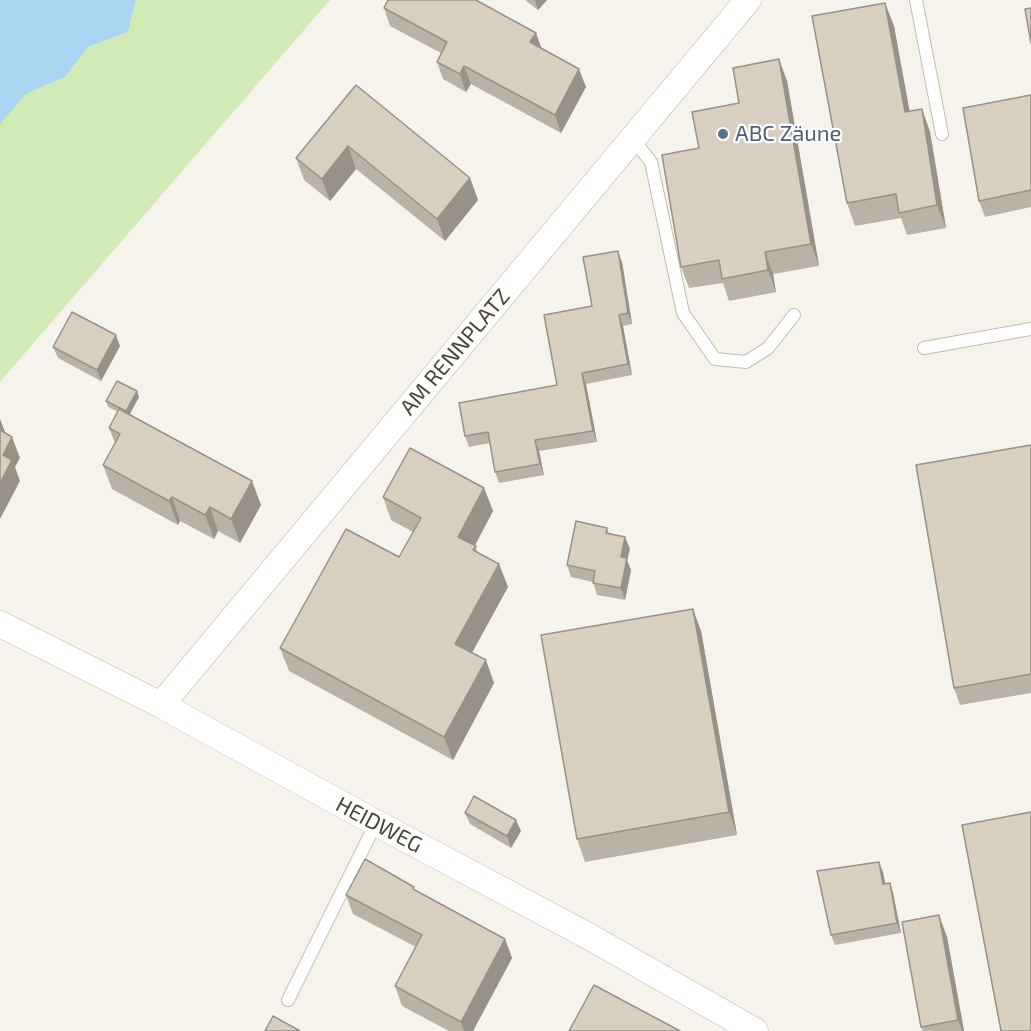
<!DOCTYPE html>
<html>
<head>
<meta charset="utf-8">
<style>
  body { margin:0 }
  canvas { display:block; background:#f6f3ec }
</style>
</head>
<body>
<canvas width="1031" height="1031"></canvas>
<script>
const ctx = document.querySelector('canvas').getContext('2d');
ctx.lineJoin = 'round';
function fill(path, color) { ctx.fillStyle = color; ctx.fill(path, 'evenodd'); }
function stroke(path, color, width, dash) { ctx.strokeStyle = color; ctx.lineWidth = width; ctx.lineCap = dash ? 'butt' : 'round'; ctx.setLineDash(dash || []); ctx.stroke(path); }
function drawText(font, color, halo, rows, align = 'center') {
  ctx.font = font + ' "Exo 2",sans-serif'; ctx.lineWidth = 4.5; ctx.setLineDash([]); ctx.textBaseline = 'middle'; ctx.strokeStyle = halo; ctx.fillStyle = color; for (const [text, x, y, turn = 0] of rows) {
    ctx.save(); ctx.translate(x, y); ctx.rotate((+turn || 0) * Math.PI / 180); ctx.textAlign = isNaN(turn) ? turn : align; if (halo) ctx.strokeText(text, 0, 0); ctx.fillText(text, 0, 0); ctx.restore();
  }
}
const green = new Path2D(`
  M136 0H330L0 382V123L26 94 65 77 88 47 128 32Z`);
const water = new Path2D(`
  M0 0H136L128 32 88 47 65 77 26 94 0 124Z`);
const lane = new Path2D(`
  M916 0 942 134
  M633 139 651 162 683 313 715 359 746 362 768 348 794 315
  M924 348 1031 329
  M288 1000 376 823`);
const street = new Path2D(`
  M0 624 161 705 376 823 590 937 755 1031
  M161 705 748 0`);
const wall = new Path2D(`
  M525 0H547L538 10Z
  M384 8 536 33 541 49 586 87 561 133 471 84 466 92 443 79 437 62 441 53 390 26Z
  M894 26 909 112 922 109 930 132 946 228 907 235 901 218 855 226 847 203Z
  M787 81 819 266 773 274 776 292 729 301 723 283 689 288 681 267 699 148 739 103Z
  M356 85 470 178 478 200 445 241 356 169 330 201 304 180 296 158Z
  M1031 95V207L985 217 979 201Z
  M622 262 632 324 623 326 632 375 586 384 597 442 539 451 544 475 499 483 495 472 490 443 469 447 465 436 557 385 592 306Z
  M120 346 101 381 58 358 53 347Z
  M139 397 130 414 261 505 240 543 218 531 214 539 180 521 178 525 112 489 103 465 115 443 109 428 118 412 108 407 106 401Z
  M1031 445V693L960 705 954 688Z
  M484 488 493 511 475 545 478 553 499 564 508 587 472 653 494 683 453 760 289 671 280 648 399 557 413 532 391 520 383 497Z
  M607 528 609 534 630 549 627 560 631 570 625 600 597 595 593 582 571 577 567 565Z
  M701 631 737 835 585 862 577 839Z
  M465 813 521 831 511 848 470 824Z
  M883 872 885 884 890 883 893 893 901 933 835 945 831 935Z
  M415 891 505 939 512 958 473 1031H449L402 1006 395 986 416 947 353 914 346 895Z
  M947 937 964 1031H923L921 1027Z`);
const shadedWall = new Path2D(`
  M535 0H547L538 10Z
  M885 3 894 26 914 135 905 112Z
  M536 33 542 50 530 42Z
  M779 59 787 81 819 266 811 244Z
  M464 66 471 84 466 92 460 74Z
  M579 69 586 87 561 133 555 115Z
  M922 109 930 132 946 228 937 205Z
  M348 146 356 169 330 201 322 179Z
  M470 178 478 200 445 241 437 219Z
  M618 251 622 262 632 324 628 313Z
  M765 252 773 274 776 292 768 270Z
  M619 315 623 326 632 375 628 364Z
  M116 335 120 346 101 381 97 370Z
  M582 373 586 384 597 442 593 431Z
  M137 391 139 397 128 417 126 411Z
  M0 419 7 437 0 445Z
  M12 437 20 458 15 467 20 481 0 519V483L3 455Z
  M535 440 539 451 544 475 540 464Z
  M252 481 261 505 240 543 231 519Z
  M484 488 493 511 467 560 458 537Z
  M172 497 180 521 178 525 169 501Z
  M210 507 218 531 214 539 205 515Z
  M625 537 630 549 627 560 631 570 625 600 621 588V557Z
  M499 564 508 587 464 667 455 644Z
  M693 609 701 631 737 835 729 812Z
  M486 660 494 683 453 760 444 737Z
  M516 820 521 831 511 848 507 836Z
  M879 862 883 872 887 894 883 884Z
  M890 883 893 893 901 933 897 923Z
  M939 915 947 937 964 1031H962L958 1020Z
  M505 939 512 958 473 1031H464L461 1022Z`);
const building = new Path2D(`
  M388 0H476L536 33 530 42 579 69 555 115 464 66 460 74 437 62 447 42 384 8Z
  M885 3 905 112 922 109 937 205 899 213 896 194 847 203 812 16Z
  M1031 8V43L1025 9Z
  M779 59 811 244 765 252 768 270 722 279 719 260 681 267 662 155 699 148 692 112 739 103 733 68Z
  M356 85 470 178 437 219 348 146 322 179 296 158Z
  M1031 95V190L979 201 963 108Z
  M618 251 628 313 619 315 628 364 582 373 593 431 535 440 540 464 495 472 488 432 465 436 459 403 557 385 544 315 592 306 583 257Z
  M72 312 116 335 97 370 53 347Z
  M117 381 137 391 126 411 106 401Z
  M119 409 252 481 231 519 210 507 205 515 172 497 169 501 103 465 120 434 109 428Z
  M0 430 12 437 3 455 12 460 0 483Z
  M1031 445V674L954 688 916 465Z
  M410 448 484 488 458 537 476 546 473 550 499 564 455 644 486 660 444 737 280 648 346 529 399 557 421 518 383 497Z
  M576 521 607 528 606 533 625 537 621 557 627 558 621 588 593 583 595 571 567 565Z
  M693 609 729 812 577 839 541 635Z
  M474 796 516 820 507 836 465 813Z
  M1031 812V1031H1001L962 825Z
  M365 859 414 887 413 889 505 939 461 1022 395 986 422 935 346 895Z
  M879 862 883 884 890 883 897 923 831 935 817 871Z
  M939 915 958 1020 921 1027 902 922Z
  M594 985 680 1031H569Z
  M273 1016 300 1031H265Z`);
const markers = [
  [723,134,6,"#5c6f8a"]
];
const serviceNames = [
  ["ABC Zäune",735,134]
];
const streetNames = [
  ["AM RENNPLATZ",455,352,-50],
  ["HEIDWEG",379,825,28]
];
fill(green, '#d2eab5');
fill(water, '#a9d4f2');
stroke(lane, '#c2bbae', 14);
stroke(street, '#c2bbae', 27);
stroke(lane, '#fff', 12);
stroke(street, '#fff', 26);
fill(wall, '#bab2a6');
fill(shadedWall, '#979187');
fill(building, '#d8cfc1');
stroke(building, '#979187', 1.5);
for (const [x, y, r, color] of markers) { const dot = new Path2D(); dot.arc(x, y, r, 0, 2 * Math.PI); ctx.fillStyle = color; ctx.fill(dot); stroke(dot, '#fff', 2); }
drawText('22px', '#4e5e75', '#fff', serviceNames, 'left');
drawText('22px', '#4b4439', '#fff', streetNames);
</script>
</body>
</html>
